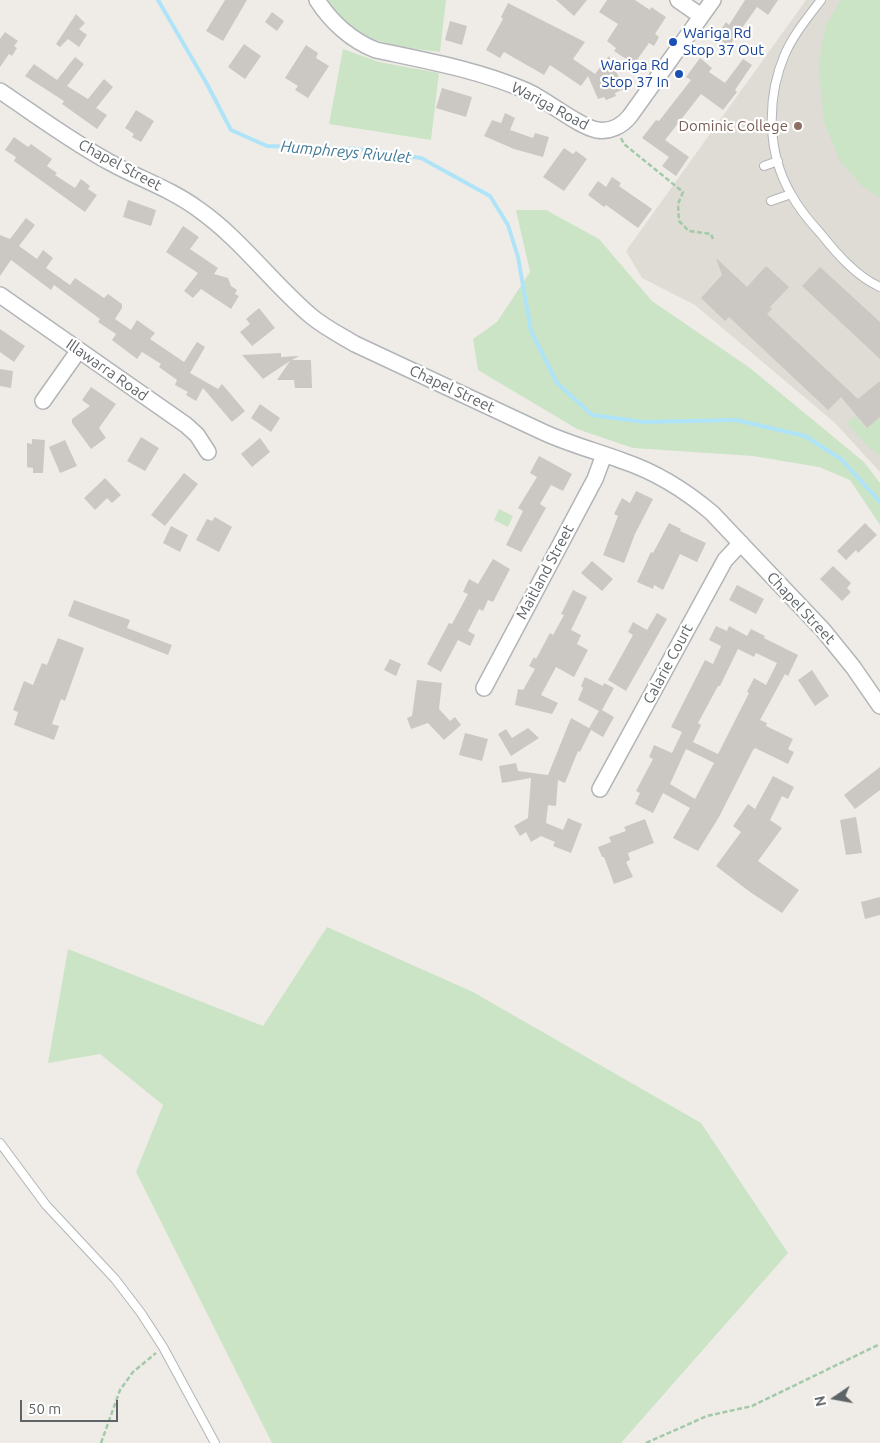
<!DOCTYPE html>
<html>
<head>
<meta charset="utf-8">
<style>
  body { margin:0 }
  #map { position:relative; width:880px; height:1443px; overflow:hidden; background:#efece7; font-family:Ubuntu,sans-serif }
  canvas { display:block }
  .north { position:absolute; left:810px; top:1373px; width:50px; height:50px; -webkit-text-stroke:4px #fff; paint-order:stroke; rotate:258deg; font-size:14px; font-weight:700; line-height:20px; text-align:center; color:#5e6366 }
  .north::after { content:''; display:block; margin:auto; width:18px; height:22px; background:#5e6366; clip-path:polygon(50% 0,100% 100%,50% 72%,0 100%) }
  .scale { position:absolute; left:20px; top:1400px; width:98px; height:22px; box-sizing:border-box; border:2px solid #5e6366; border-top:0; padding-left:6px; font-size:15px; line-height:18px; white-space:nowrap; color:#5e6366; -webkit-text-stroke:4px #fff; paint-order:stroke }
</style>
</head>
<body>
<div id="map">
<canvas width="880" height="1443"></canvas>
<div class="north">N</div>
<div class="scale">50 m</div>
</div>
<script>
const ctx = document.querySelector('canvas').getContext('2d');
ctx.lineJoin = 'round';
function fill(path, color) { ctx.fillStyle = color; ctx.fill(path, 'evenodd'); }
function stroke(path, color, width, dash) { ctx.strokeStyle = color; ctx.lineWidth = width; ctx.lineCap = dash ? 'butt' : 'round'; ctx.setLineDash(dash || []); ctx.stroke(path); }
function drawText(font, color, halo, rows, align = 'center') {
  ctx.font = font + ' Ubuntu,sans-serif'; ctx.lineWidth = 4.5; ctx.setLineDash([]); ctx.textBaseline = 'middle'; ctx.strokeStyle = halo; ctx.fillStyle = color; for (const [text, x, y, turn = 0] of rows) {
    ctx.save(); ctx.translate(x, y); ctx.rotate((+turn || 0) * Math.PI / 180); ctx.textAlign = isNaN(turn) ? turn : align; if (halo) ctx.strokeText(text, 0, 0); ctx.fillText(text, 0, 0); ctx.restore();
  }
}
const education = new Path2D(`
  M806 0H880V472L835 423 695 305 642 278 626 251Z`);
const green = new Path2D(`
  M327 0H446L440 52C409 48 369 45 345 21 338 15 333 7 327 0Z
  M841 0H880V198L862 186 840 161 824 122 819 72 821 48 826 25Z
  M343 49 379 62 439 73 431 140 329 124Z
  M516 210H546L599 239 652 301 750 368 864 462 880 483V525L850 480 819 467 753 456 633 448 577 429 478 370 473 339 497 322 530 272Z
  M855 416 866 429 880 417V456L866 444 847 423Z
  M499 509 513 516 508 527 494 520Z
  M327 927 473 992 701 1123 788 1253 621 1443H272L136 1172 163 1105 100 1054 48 1063 68 949 263 1026Z`);
const stream = new Path2D(`
  M158 0 207 84 231 130 267 146 356 149 421 158 490 196 508 225 518 257 531 331 557 383 592 415 644 422 736 420 805 436 841 459 880 502`);
const building = new Path2D(`
  M225 0H247L223 41 206 31Z
  M556 0H587L574 16Z
  M607 0H635L650 10 651 7 666 17 655 34 659 37 654 46 649 43 634 64 614 51 616 48 607 41 618 24 599 12Z
  M745 0H778L768 15 757 7 729 46 716 37 726 22 729 25Z
  M508 3 585 42 573 59 595 74 609 56 624 89 615 93 616 96 606 100 604 97 598 99 588 76 581 86 550 65 544 75 504 52 500 58 486 50 503 19 501 17Z
  M272 12 284 21 277 31 265 22Z
  M76 14 85 23 79 29 87 35 79 47 68 39 60 47 56 44Z
  M450 21 467 26 462 45 445 40Z
  M5 32 18 41 14 46 17 48 12 56 9 54 0 67V39Z
  M244 44 261 56 245 79 228 67Z
  M306 45 318 53 316 58 329 66 308 98 295 90 298 86 285 78Z
  M75 57 84 64 67 86 88 99 104 79 113 87 96 108 107 115 97 129 62 104 64 101 25 76 34 64 57 80Z
  M700 58 712 68 709 72 725 83 743 59 752 65 735 90 737 92 723 110 701 94 665 140 689 157 676 176 662 166 669 157 642 138 656 120 659 121 691 80 686 77Z
  M442 88 472 97 466 117 436 108Z
  M136 110 154 121 141 142 132 137 134 134 125 128Z
  M505 113 515 118 510 130 533 138 535 133 549 137 543 157 514 149 484 136 492 120 501 123Z
  M14 137 28 147 31 144 52 159 47 166 57 173 55 175 75 188 81 179 90 186 88 189 97 195 85 212 14 161 16 157 5 150Z
  M564 148 573 154 576 151 587 159 564 191 543 177Z
  M612 177 621 183 619 186 652 209 638 228 606 205 604 207 588 195 598 181 606 187Z
  M128 200 156 210 151 226 123 217Z
  M26 218 35 225 19 246 37 259 43 250 53 258 46 268 70 285 75 278 104 298 108 294 122 304V308L115 319 131 330 137 320 155 333 150 339 184 362 197 342 205 347 190 373 218 389 222 384 245 411 232 422 203 388 196 401 186 395 188 392 175 385 177 380 159 367 161 364 142 352 137 359 112 340 116 334 98 322 100 319 54 285 51 290 11 260 0 276V235L10 239Z
  M183 226 199 237 190 249 218 268 214 274 228 278 231 286 237 290 235 294 239 296 231 309 201 289 193 298 184 291 198 273 166 252Z
  M716 258 747 287 766 266 789 287 770 307 772 309 767 314 858 399 880 381V417L867 428 841 397 828 410 729 317 725 321 701 298 722 275Z
  M820 267 880 322V359L802 286Z
  M259 308 275 328 252 346 240 332 250 324 246 319Z
  M0 329 25 346 14 362 0 352Z
  M281 353V357L299 356 292 360H311L312 388H295L294 380H277L290 361 263 379 242 355Z
  M0 369 13 371 11 388 0 386Z
  M91 387 116 404 99 428 106 438 91 449 72 423V419L90 406 82 400Z
  M260 404 280 418 271 432 251 418Z
  M141 437 159 448 145 471 127 461Z
  M260 438 270 452 252 467 241 454Z
  M32 439 45 440 43 473H33V468L27 467V443L32 444Z
  M65 440 77 466 60 473 49 447Z
  M539 456 572 474 563 491 551 485 540 504 546 508 521 552 506 545 523 511 518 508 537 477 530 473Z
  M184 473 198 484 165 526 151 515Z
  M105 478 121 495 112 503 107 498 95 510 84 498Z
  M636 491 653 499 635 534 624 563 603 555 618 516 614 514 622 498 630 503Z
  M215 517 232 527 219 552 196 540 207 519 212 521Z
  M669 523 681 529 680 531 706 543 697 562 680 554 663 590 654 585 653 589 637 582 651 552 653 553Z
  M865 523 877 535 858 553 856 550 846 560 837 551Z
  M171 526 188 535 180 552 163 543Z
  M493 559 510 569 493 602 488 600 483 611 479 609 468 631 475 635 470 646 458 640 441 672 427 664 449 623 452 624 468 594 463 592 469 579 478 584Z
  M592 561 613 579 602 591 581 573Z
  M833 566 851 583 847 588 851 592 842 601 820 579Z
  M737 585 764 599 756 614 729 600Z
  M573 590 587 597 571 630 581 635 577 644 588 650 574 677 556 667 541 695 558 703 552 714 515 705 518 689 523 690 535 669 529 666 534 657 536 659 550 633 553 635 564 615 561 614Z
  M74 600 130 620 127 628 172 645 168 655 68 616Z
  M657 613 667 619 626 691 608 680 633 635 628 632 633 622 647 630Z
  M716 626 727 631 729 626 747 636 751 629 765 636 764 638 798 655 788 676 785 674 760 720 767 723 766 726 793 739 788 749 794 752 788 764 755 748 753 750 719 817 698 851 673 838 690 808 663 793 653 813 635 804 640 793 636 791 653 759 649 757 654 745 672 753 682 732 671 727 705 660 713 664 721 646 709 640ZM738 649 754 657 756 653 777 663 766 685 754 678 747 692 749 693 718 754 693 742 701 725 698 723 718 686H720ZM686 749 714 763 695 799 670 784Z
  M58 638 84 648 65 701 61 699 52 724 59 726 54 740 14 725 18 712 13 710 24 681 33 685 42 663 47 665Z
  M390 659 401 664 396 676 384 670Z
  M812 670 829 696 815 706 798 680Z
  M585 677 603 686 604 683 614 688 602 710 614 717 603 737 591 730 580 752 578 751 565 783 558 780 556 806 548 805 546 823 563 830 568 818 582 824 571 853 553 846 555 842 541 836 531 842 526 832 520 836 514 826 528 818 531 778 502 783 499 766 516 763 518 771 548 775 571 718 589 728 599 711 578 700 583 688 581 686Z
  M417 680 442 683 439 709 450 721 455 717 461 725 444 740 428 723 411 729 407 718 412 716Z
  M528 728 539 738 511 756 498 734 506 729 512 738Z
  M465 733 488 739 482 761 459 755Z
  M880 767V790L855 809 844 795Z
  M773 776 794 787 788 799 782 796 770 820 782 828 758 861 799 890 782 913 750 892 716 866 741 832 733 826 748 804 755 809Z
  M856 817 862 853 846 855 840 820Z
  M645 819 654 843 628 853 630 860 626 862 633 877 614 884 604 857H602L598 847 611 842 609 837 626 831 624 827Z
  M880 897V915L865 919 861 902Z`);
const path = new Path2D(`
  M621 138 624 144 683 192 678 204 679 221 689 231 711 234 713 239
  M101 1443 120 1390 133 1372 156 1353
  M646 1443 707 1416 752 1406 880 1344`);
const lane = new Path2D(`
  M821 0C808 17 794 34 785 54 766 98 767 153 791 194 799 209 810 222 821 234 837 254 856 276 880 287
  M764 166 778 161
  M771 201 791 194
  M0 1143 46 1205 115 1279 141 1313 163 1347 215 1443`);
const street = new Path2D(`
  M317 0C331 22 352 41 376 50 428 61 479 70 527 91 547 100 579 127 597 130 610 132 622 126 630 116L713 0
  M678 0 701 16
  M0 91C36 115 72 142 111 163 140 179 171 189 198 209 241 239 271 282 311 316 324 327 340 335 355 344L543 432C569 444 596 451 623 461 656 472 686 491 712 513L823 630 853 667 880 706
  M0 295 186 425 197 435 208 452
  M43 401 79 350
  M484 688 595 479 604 455
  M600 789 725 560 741 543`);
const markers = [
  [673,42,5,"#1a4fb4"],
  [679,74,5,"#1a4fb4"],
  [798,126,5,"#8d6e63"]
];
const transitNames = [
  ["Wariga Rd",683,33],
  ["Stop 37 Out",683,50],
  ["Wariga Rd",669,65,"right"],
  ["Stop 37 In",669,82,"right"]
];
const streetNames = [
  ["Wariga Road",550,106,28],
  ["Chapel Street",120,165,28],
  ["Illawarra Road",107,370,35],
  ["Chapel Street",452,389,25],
  ["Maitland Street",545,572,-62],
  ["Chapel Street",801,608,47],
  ["Calarie Court",668,664,-62]
];
const educationNames = [
  ["Dominic College",788,126]
];
const waterNames = [
  ["Humphreys Rivulet",346,152,5]
];
fill(education, '#dfdcd5');
fill(green, '#cbe4c6');
stroke(stream, '#afe4f8', 4);
fill(building, '#cbc7c3');
stroke(lane, '#b2b5b8', 10);
stroke(street, '#b2b5b8', 18);
stroke(path, '#a2caa8', 2.5, [5, 2.5]);
stroke(lane, '#fff', 8);
stroke(street, '#fff', 15);
for (const [x, y, r, color] of markers) { const dot = new Path2D(); dot.arc(x, y, r, 0, 2 * Math.PI); ctx.fillStyle = color; ctx.fill(dot); stroke(dot, '#fff', 2); }
drawText('15px', '#164399', '#fff', transitNames, 'left');
drawText('15px', '#5e6366', '#fff', streetNames);
drawText('15px', '#785e54', '#fff', educationNames, 'right');
drawText('italic 16px', '#457b98', '#fff', waterNames);
</script>
</body>
</html>
